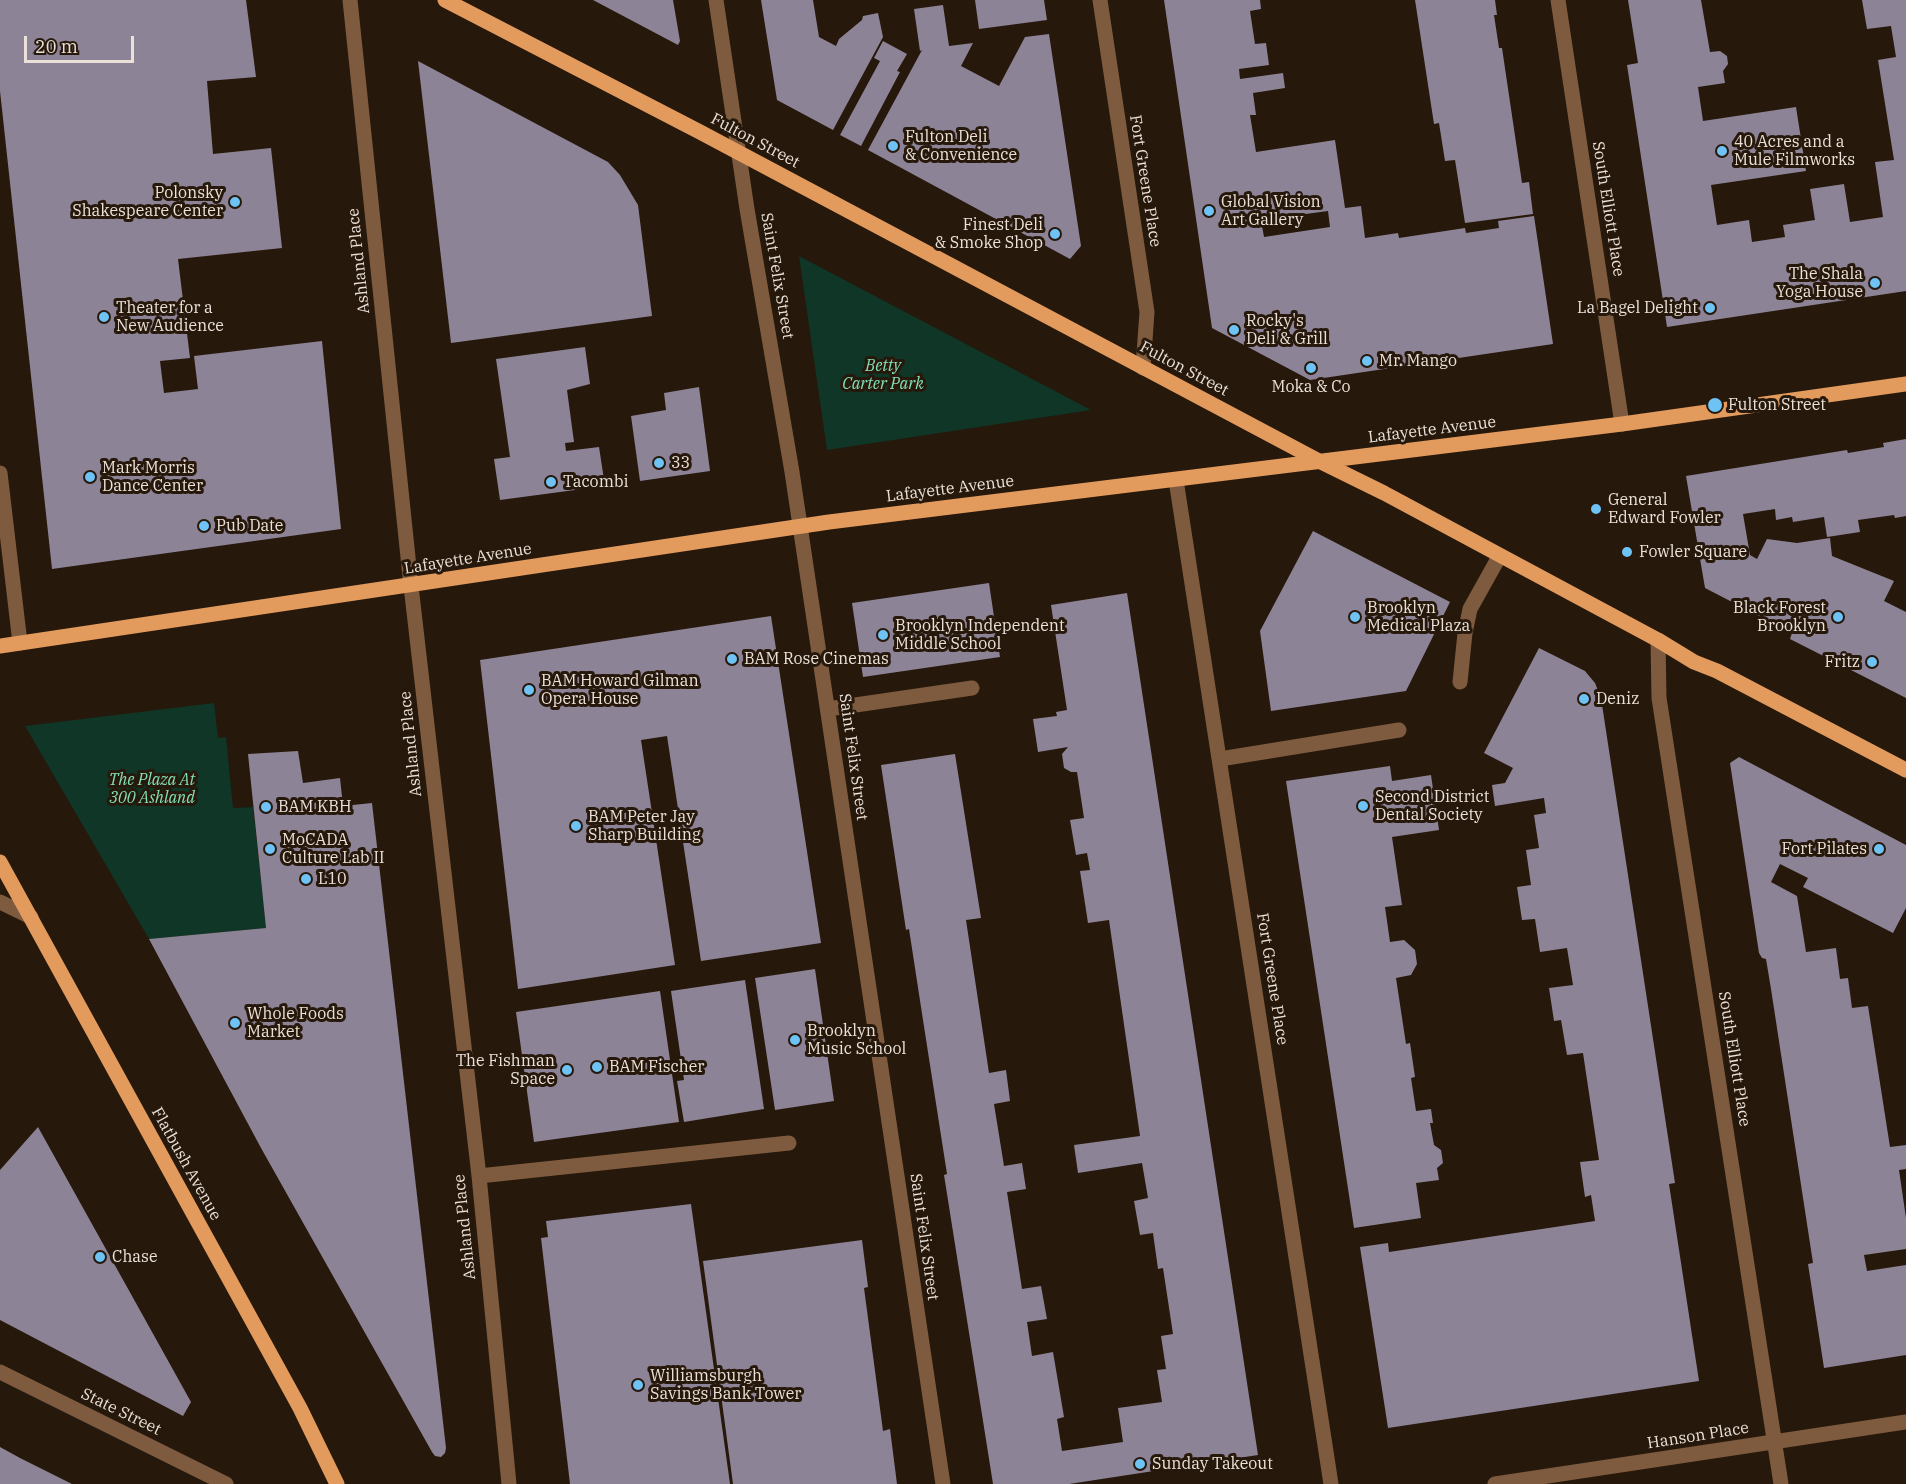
<!DOCTYPE html>
<html>
<head>
<meta charset="utf-8">
<style>
  body { margin:0 }
  #map { position:relative; width:1906px; height:1484px; overflow:hidden; background:#26180b; font-family:"IBM Plex Serif",serif }
  canvas { display:block }
  .scale { position:absolute; left:24px; top:36px; width:110px; height:27px; box-sizing:border-box; border:3px solid #ebe1d8; border-top:0; padding-left:8px; font-size:18px; line-height:21px; white-space:nowrap; color:#ebe1d8; -webkit-text-stroke:4px #26180b; paint-order:stroke }
</style>
</head>
<body>
<div id="map">
<canvas width="1906" height="1484"></canvas>
<div class="scale">20 m</div>
</div>
<script>
const ctx = document.querySelector('canvas').getContext('2d');
ctx.lineJoin = 'round';
function fill(path, color) { ctx.fillStyle = color; ctx.fill(path, 'evenodd'); }
function stroke(path, color, width, dash) { ctx.strokeStyle = color; ctx.lineWidth = width; ctx.lineCap = dash ? 'butt' : 'round'; ctx.setLineDash(dash || []); ctx.stroke(path); }
function drawText(font, color, halo, rows, align = 'center') {
  ctx.font = font + ' "IBM Plex Serif",serif'; ctx.lineWidth = 6; ctx.setLineDash([]); ctx.textBaseline = 'middle'; ctx.strokeStyle = halo; ctx.fillStyle = color; for (const [text, x, y, turn = 0] of rows) {
    ctx.save(); ctx.translate(x, y); ctx.rotate((+turn || 0) * Math.PI / 180); ctx.textAlign = isNaN(turn) ? turn : align; if (halo) ctx.strokeText(text, 0, 0); ctx.fillText(text, 0, 0); ctx.restore();
  }
}
const green = new Path2D(`
  M799 256 1091 410 827 450Z
  M214 703 218 738 226 737 233 808 253 807 266 928 149 939 25 726Z`);
const building = new Path2D(`
  M0 0H246L256 77 207 81 213 154 271 148 282 248 178 259 190 358 160 361 164 393 198 389 194 356 322 341 341 529 52 569 0 91Z
  M593 0H673L680 41 678 45Z
  M761 0H813L819 37 836 46 839 39 862 20 863 16 878 13 883 37 833 130 777 100Z
  M975 0H1044L1047 20 979 29Z
  M1164 0H1260L1261 9 1250 11 1255 44 1266 43 1269 65 1239 69 1240 79 1283 73 1285 88 1253 93 1256 115H1250L1256 152 1335 140 1345 208 1361 206 1365 238 1398 233 1399 238 1465 228 1466 233 1499 228 1498 221 1534 216 1553 344 1310 380 1212 328ZM1328 211 1330 227 1264 237 1261 220Z
  M1415 0H1495L1497 15H1494L1499 48H1502L1522 183 1529 182 1533 214 1465 223 1455 160 1445 161 1439 123 1434 124Z
  M1628 0H1701L1710 52 1720 51 1727 56 1728 64 1723 71 1725 83 1698 87 1703 121 1796 107 1806 171 1711 185 1717 225 1749 220 1752 242 1785 237 1783 225 1815 220 1810 189 1844 184 1850 222 1883 217 1875 162 1894 160 1878 60 1896 57 1891 26 1867 29 1862 0H1906V291L1667 327 1627 65 1638 63Z
  M943 5 949 46 973 43 961 66 999 86 1025 37 1049 34 1081 246 1070 259 868 150 922 50 920 51 914 9Z
  M883 41 907 54 897 71 900 72 861 146 840 135 880 61 874 58Z
  M418 61 608 162 620 175 638 205 652 316 451 343Z
  M585 347 590 384 567 390 574 442 565 443 566 451 599 447 605 486 500 500 494 459 510 457 496 359Z
  M699 387 710 471 640 481 631 416 666 410 664 393Z
  M1906 439V516L1895 518 1894 515 1858 520 1860 532 1827 537 1824 517 1793 522 1792 517 1776 520 1775 509 1743 514 1750 555 1757 559 1767 539 1797 543 1830 538 1832 556 1894 581 1884 601 1906 612V698L1790 639 1792 633 1705 588 1686 476 1847 450 1848 453 1884 447 1883 443Z
  M1313 531 1450 602 1406 691 1271 711 1260 631Z
  M989 583 1000 657 863 677 852 603Z
  M1127 593 1258 1455 1069 1484H993L944 1175 947 1174 923 1020 909 929 906 930 881 765 955 754 981 918 966 920 989 1073 1006 1070 1010 1101 994 1104 1004 1166 1022 1163 1026 1189 1007 1192 1022 1289 1041 1286 1047 1319 1027 1322 1032 1356 1053 1352 1064 1417 1057 1419 1062 1451 1123 1442 1118 1408 1162 1402 1157 1370 1166 1369 1161 1336 1173 1334 1163 1268 1158 1269 1153 1233 1140 1235 1134 1201 1148 1198 1142 1163 1078 1173 1074 1145 1140 1136 1109 920 1088 923 1080 871 1090 870 1087 853 1076 855 1070 820 1084 818 1077 772H1071L1064 768 1062 754 1068 747 1038 752 1033 719 1057 716 1056 712 1067 710 1051 605Z
  M771 616 821 943 701 961 667 736 641 740 675 965 518 989 480 660Z
  M1539 648 1585 671 1595 683 1601 698 1675 1183 1669 1184 1699 1381 1388 1428 1360 1247 1388 1243 1389 1252 1595 1221 1591 1195 1585 1197 1580 1162 1599 1160 1583 1053 1567 1055 1561 1020 1554 1021 1549 988 1573 985 1567 948 1540 952 1535 919 1522 920 1517 887 1531 885 1526 850 1539 848 1534 815 1546 813 1544 798 1495 806 1492 785 1505 783 1513 768 1484 753Z
  M298 751 303 783 340 778 343 806 372 803 446 1448 445 1453 441 1457 435 1456 432 1452 261 1148 149 939 266 928 248 754Z
  M1739 757 1906 845V908L1893 933 1803 887 1808 878 1780 864 1771 882 1797 896 1806 952 1836 948 1840 979 1848 978 1852 1008 1868 1006 1890 1147 1906 1145V1169L1899 1170 1906 1218V1249L1864 1255 1867 1271 1906 1265V1355L1824 1368 1808 1264 1813 1263 1771 989 1766 959 1762 958 1759 953 1730 763Z
  M1390 766 1392 781 1431 775 1439 830 1392 837 1402 905 1385 907 1390 942 1404 940 1415 950 1417 964 1411 975 1396 978 1406 1044 1410 1043 1415 1077 1411 1078 1416 1111 1431 1109 1433 1123H1430L1434 1145 1441 1150 1443 1163 1437 1168 1439 1180 1416 1183 1421 1218 1354 1228 1286 781Z
  M815 969 834 1101 775 1110 755 978Z
  M745 980 764 1109 684 1122 677 1081 684 1080 671 991Z
  M660 991 679 1122 534 1142 516 1012Z
  M38 1127 191 1402 183 1416 0 1320V1170Z
  M691 1204 730 1484H570L541 1238 548 1237 546 1221Z
  M862 1240 868 1287 864 1288 883 1431 890 1429 897 1484H733L703 1261Z
  M0 1447 20 1458 72 1484H0Z`);
const minor = new Path2D(`
  M350 0 411 586 479 1176 509 1484
  M716 0 747 209 792 472 943 1484
  M1100 0 1147 312 1143 368
  M1558 0 1622 424
  M0 473 20 643
  M1176 480 1331 1484
  M1658 640 1659 698 1781 1484
  M1460 682 1465 633 1470 609 1499 557
  M828 709 972 688
  M1220 759 1399 730
  M0 902 31 917
  M479 1176 789 1143
  M0 1372 226 1484
  M1495 1484 1906 1422`);
const major = new Path2D(`
  M445 0 700 132 1321 462 1384 493 1658 640 1694 662 1717 671 1906 770
  M0 646 829 522 1622 424 1906 384
  M0 862 300 1408 337 1484`);
const markers = [
  [893,146,6,"#6fc2f4"],
  [1722,151,6,"#6fc2f4"],
  [235,202,6,"#6fc2f4"],
  [1209,211,6,"#6fc2f4"],
  [1055,234,6,"#6fc2f4"],
  [1875,283,6,"#6fc2f4"],
  [1710,308,6,"#6fc2f4"],
  [104,317,6,"#6fc2f4"],
  [1234,330,6,"#6fc2f4"],
  [1367,361,6,"#6fc2f4"],
  [1311,368,6,"#6fc2f4"],
  [1715,405,8,"#6fc2f4"],
  [659,463,6,"#6fc2f4"],
  [90,477,6,"#6fc2f4"],
  [551,482,6,"#6fc2f4"],
  [1596,509,6,"#6fc2f4"],
  [204,526,6,"#6fc2f4"],
  [1627,552,6,"#6fc2f4"],
  [1355,617,6,"#6fc2f4"],
  [1838,617,6,"#6fc2f4"],
  [883,635,6,"#6fc2f4"],
  [732,659,6,"#6fc2f4"],
  [1872,662,6,"#6fc2f4"],
  [529,690,6,"#6fc2f4"],
  [1584,699,6,"#6fc2f4"],
  [1363,806,6,"#6fc2f4"],
  [266,807,6,"#6fc2f4"],
  [576,826,6,"#6fc2f4"],
  [270,849,6,"#6fc2f4"],
  [1879,849,6,"#6fc2f4"],
  [306,879,6,"#6fc2f4"],
  [235,1023,6,"#6fc2f4"],
  [795,1040,6,"#6fc2f4"],
  [597,1067,6,"#6fc2f4"],
  [567,1070,6,"#6fc2f4"],
  [100,1257,6,"#6fc2f4"],
  [638,1385,6,"#6fc2f4"],
  [1140,1464,6,"#6fc2f4"]
];
const poiNames = [
  ["Fulton Deli",905,137],
  ["& Convenience",905,155],
  ["40 Acres and a",1734,142],
  ["Mule Filmworks",1734,160],
  ["Polonsky",223,193,"right"],
  ["Shakespeare Center",223,211,"right"],
  ["Global Vision",1221,202],
  ["Art Gallery",1221,220],
  ["Finest Deli",1043,225,"right"],
  ["& Smoke Shop",1043,243,"right"],
  ["The Shala",1863,274,"right"],
  ["Yoga House",1863,292,"right"],
  ["Theater for a",116,308],
  ["New Audience",116,326],
  ["La Bagel Delight",1698,308,"right"],
  ["Rocky's",1246,321],
  ["Deli & Grill",1246,339],
  ["Mr. Mango",1379,361],
  ["Moka & Co",1311,387,"center"],
  ["Fulton Street",1728,405],
  ["33",671,463],
  ["Mark Morris",102,468],
  ["Dance Center",102,486],
  ["Tacombi",563,482],
  ["General",1608,500],
  ["Edward Fowler",1608,518],
  ["Pub Date",216,526],
  ["Fowler Square",1639,552],
  ["Brooklyn",1367,608],
  ["Medical Plaza",1367,626],
  ["Black Forest",1826,608,"right"],
  ["Brooklyn",1826,626,"right"],
  ["Brooklyn Independent",895,626],
  ["Middle School",895,644],
  ["BAM Rose Cinemas",744,659],
  ["Fritz",1860,662,"right"],
  ["BAM Howard Gilman",541,681],
  ["Opera House",541,699],
  ["Deniz",1596,699],
  ["Second District",1375,797],
  ["Dental Society",1375,815],
  ["BAM KBH",278,807],
  ["BAM Peter Jay",588,817],
  ["Sharp Building",588,835],
  ["MoCADA",282,840],
  ["Culture Lab II",282,858],
  ["Fort Pilates",1867,849,"right"],
  ["L10",318,879],
  ["Whole Foods",247,1014],
  ["Market",247,1032],
  ["Brooklyn",807,1031],
  ["Music School",807,1049],
  ["The Fishman",555,1061,"right"],
  ["Space",555,1079,"right"],
  ["BAM Fischer",609,1067],
  ["Chase",112,1257],
  ["Williamsburgh",650,1376],
  ["Savings Bank Tower",650,1394],
  ["Sunday Takeout",1152,1464]
];
const streetNames = [
  ["Fulton Street",755,141,28],
  ["Fort Greene Place",1145,181,81],
  ["South Elliott Place",1608,209,81],
  ["Ashland Place",359,261,-96],
  ["Saint Felix Street",777,276,80],
  ["Fulton Street",1184,369,28],
  ["Lafayette Avenue",1432,430,-7],
  ["Lafayette Avenue",950,489,-7],
  ["Lafayette Avenue",468,559,-9],
  ["Ashland Place",411,744,-96],
  ["Saint Felix Street",853,757,82],
  ["Fort Greene Place",1272,979,81],
  ["South Elliott Place",1734,1059,81],
  ["Flatbush Avenue",186,1164,61],
  ["Ashland Place",465,1227,-96],
  ["Saint Felix Street",924,1237,82],
  ["State Street",121,1412,26],
  ["Hanson Place",1698,1436,-9]
];
const parkNames = [
  ["Betty",883,366],
  ["Carter Park",883,384],
  ["The Plaza At",152,780],
  ["300 Ashland",152,798]
];
fill(green, '#0f3627');
fill(building, '#8d8396');
stroke(minor, '#7e5b3f', 15);
stroke(major, '#e39a5d', 15);
for (const [x, y, r, color] of markers) { const dot = new Path2D(); dot.arc(x, y, r, 0, 2 * Math.PI); ctx.fillStyle = color; ctx.fill(dot); stroke(dot, '#26180b', 2); }
drawText('16px', '#ebe1d8', '#26180b', poiNames, 'left');
drawText('16px', '#ebe1d8', '#26180b', streetNames);
drawText('italic 16px', '#83e1b8', '#26180b', parkNames);
</script>
</body>
</html>
